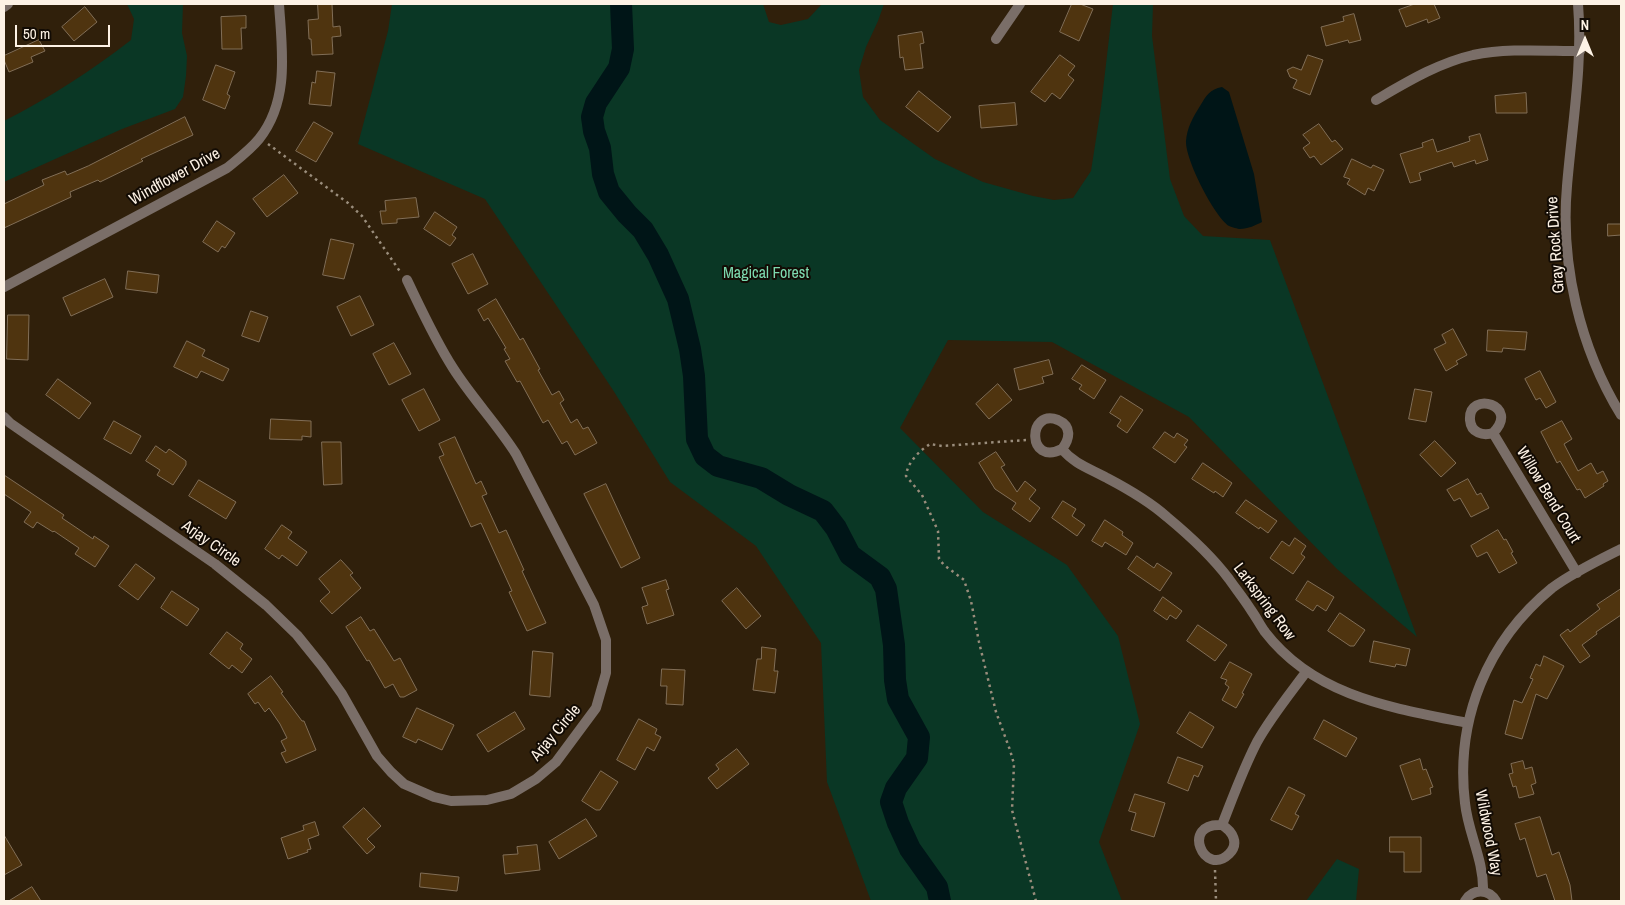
<!DOCTYPE html>
<html>
<head>
<meta charset="utf-8">
<style>
  body { margin:0 }
  #map { position:relative; width:1625px; height:905px; overflow:hidden; background:#30200b; font-family:"Archivo Narrow",sans-serif }
  canvas { display:block }
  .frame { position:absolute; inset:0; border:5px solid #fdf2e5; pointer-events:none }
  .north { position:absolute; left:1560px; top:15px; width:50px; height:50px; -webkit-text-stroke:4px #120b04; paint-order:stroke; rotate:0deg; font-size:14px; font-weight:700; line-height:20px; text-align:center; color:#fdf2e5 }
  .north::after { content:''; display:block; margin:auto; width:18px; height:22px; background:#fdf2e5; clip-path:polygon(50% 0,100% 100%,50% 72%,0 100%) }
  .scale { position:absolute; left:15px; top:25px; width:95px; height:22px; box-sizing:border-box; border:2px solid #fdf2e5; border-top:0; padding-left:6px; font-size:15px; line-height:18px; white-space:nowrap; color:#fdf2e5; -webkit-text-stroke:4px #120b04; paint-order:stroke }
</style>
</head>
<body>
<div id="map">
<canvas width="1625" height="905"></canvas>
<div class="frame"></div>
<div class="north">N</div>
<div class="scale">50 m</div>
</div>
<script>
const ctx = document.querySelector('canvas').getContext('2d');
ctx.lineJoin = 'round';
function fill(path, color) { ctx.fillStyle = color; ctx.fill(path, 'evenodd'); }
function stroke(path, color, width, dash) { ctx.strokeStyle = color; ctx.lineWidth = width; ctx.lineCap = dash ? 'butt' : 'round'; ctx.setLineDash(dash || []); ctx.stroke(path); }
function drawText(font, color, halo, rows, align = 'center') {
  ctx.font = font + ' "Archivo Narrow",sans-serif'; ctx.lineWidth = 4; ctx.setLineDash([]); ctx.textBaseline = 'middle'; ctx.strokeStyle = halo; ctx.fillStyle = color; for (const [text, x, y, turn = 0] of rows) {
    ctx.save(); ctx.translate(x, y); ctx.rotate((+turn || 0) * Math.PI / 180); ctx.textAlign = isNaN(turn) ? turn : align; if (halo) ctx.strokeText(text, 0, 0); ctx.fillText(text, 0, 0); ctx.restore();
  }
}
const green = new Path2D(`
  M127 4H183L182 33 187 56 186 76 183 97 175 109 122 129 4 182V121C49 98 91 71 131 40L134 19Z
  M392 4H763L769 22 781 25 808 19 822 4H884L878 21 866 47 859 70 863 97 880 120 935 159 983 182 1033 196 1054 200 1073 198 1091 171 1101 107 1113 4H1153L1152 36 1170 179 1184 216 1203 236 1270 240 1417 637 1337 569 1189 417 1052 342 948 340 900 428 983 512 1067 565 1118 636 1140 724 1099 842 1122 901H871L827 782 821 643 756 546 670 482 613 390 485 199 358 144 388 31Z
  M1337 859 1359 869 1356 901H1306Z`);
const water = new Path2D(`
  M1222 87 1229 92 1254 174 1262 222C1256 225 1248 229 1240 229 1238 229 1232 227 1229 226 1214 216 1185 159 1186 141 1187 128 1193 117 1200 106 1206 96 1210 89 1222 87Z`);
const river = new Path2D(`
  M621 4 623 49 619 68 596 103 592 117 594 131 600 148 603 174 609 192 627 214 643 230 658 255 678 299 690 349 694 376 697 439 705 456 718 466 761 478 789 495 823 511 836 528 850 555 880 577 886 589 894 645 895 680 898 699 919 737 917 758 896 788 891 802 898 823 910 849 937 887 940 901`);
const building = new Path2D(`
  M318 4H332L333 27 340 26 341 36 332 37 333 54 312 55 311 39H309L308 20 318 19Z
  M1072 4H1080L1093 9 1079 41 1060 32Z
  M1415 4H1434L1440 18 1428 23 1427 19 1406 27 1399 10Z
  M85 7 97 22 74 41 62 27Z
  M1354 14 1361 40 1349 43 1348 40 1326 46 1321 27 1344 21 1343 17Z
  M246 16V28H241L242 49H222L221 17Z
  M922 32 924 43 920 44 923 68 905 70 903 57 900 58 898 36Z
  M39 40 45 51 31 57 33 62 9 72 4 60V56Z
  M1060 55 1075 66 1068 75 1074 80 1060 99 1052 93 1045 102 1031 92Z
  M1308 55 1323 60 1310 95 1293 88 1297 80 1290 77 1287 70 1293 67 1301 70Z
  M216 65 235 72 227 94 230 96 225 109 203 100Z
  M317 71 335 73 331 106 309 104 312 82 315 83Z
  M919 91 951 117 938 132 906 107Z
  M1526 93 1527 113H1496L1495 96Z
  M1015 103 1017 125 981 128 979 106Z
  M185 117 193 135 141 159 143 161 100 182 98 180 70 192 71 197 4 228V204L44 185 42 180 65 171 67 175 88 166Z
  M314 122 333 133 316 162 296 151Z
  M1319 124 1332 142 1335 140 1343 149 1321 165 1314 156 1310 158 1303 148 1310 143 1303 135Z
  M1480 134 1488 160 1476 164 1475 160 1454 167 1452 162 1419 173 1421 180 1410 183 1400 154 1423 147 1422 143 1433 139 1437 152 1470 141 1469 137Z
  M1352 159 1371 168 1373 165 1384 170 1374 191 1368 188 1365 195 1347 184 1350 179 1344 177Z
  M284 175 298 193 267 217 253 199Z
  M416 198 419 217 397 219V223L382 224 380 211H386L385 201Z
  M435 212 457 227 452 235 456 238 450 246 424 229Z
  M217 221 235 233 225 248 222 246 218 252 203 242Z
  M1608 224H1621V235L1608 236Z
  M331 239 354 244 344 279 323 275Z
  M473 254 488 284 468 294 452 264Z
  M128 271 159 275 157 293 126 289Z
  M105 279 113 297 71 316 63 298Z
  M360 296 374 325 351 336 337 307Z
  M496 299 520 340 523 338 540 369 538 370 552 395 559 391 564 400 560 403 571 423 577 419 583 429 588 427 597 443 575 455 567 441 562 444 548 420 543 423 520 381 517 382 505 361 510 359 504 349 506 348 488 318 484 321 478 310Z
  M251 311 268 317 259 342 242 336Z
  M8 315H29L28 360 7 359Z
  M1453 329 1467 355 1456 361 1458 364 1446 371 1434 349 1446 343 1442 335Z
  M1488 330 1527 332 1525 350 1503 348 1502 352 1487 351Z
  M187 341 205 350 202 356 229 369 223 381 201 371 197 378 174 367Z
  M394 343 411 374 389 385 373 354Z
  M1049 360 1053 374 1042 377 1044 383 1019 390 1014 369Z
  M1082 365 1106 380 1094 399 1079 389 1082 385 1072 379Z
  M1540 371 1556 402 1546 408 1540 398 1536 400 1525 379Z
  M58 379 91 403 79 419 46 395Z
  M998 384 1012 400 989 419 976 404Z
  M424 389 440 420 419 431 402 400Z
  M1415 389 1432 392 1426 422 1409 419Z
  M1121 396 1143 410 1127 433 1117 426 1121 420 1110 413Z
  M271 419 311 421V437L302 436V440L270 439Z
  M114 421 141 436 131 454 104 439Z
  M1562 421 1572 439 1564 444 1578 471 1591 463 1597 474 1603 471 1608 481 1603 484 1604 486 1585 498 1580 489 1577 490 1560 461 1557 463 1541 432Z
  M1165 432 1174 438 1177 433 1188 440 1184 445 1187 447 1175 463 1153 448Z
  M455 437 476 484 481 481 487 494 482 496 499 533 506 530 524 570 522 571 546 623 527 631 509 592 512 591 481 523 471 527 439 457 444 455 439 444Z
  M1435 441 1456 463 1441 477 1420 455Z
  M322 442H341L342 484 324 485Z
  M156 446 166 453 169 449 186 461V465L173 485 157 475 160 470 146 461Z
  M996 452 1005 465 1001 467 1017 492 1025 481 1036 490 1029 499 1040 508 1030 522 1012 509 1016 503 995 489 979 463Z
  M1203 463 1232 483 1223 497 1215 491 1214 493 1192 479Z
  M4 475 64 515 62 518 93 539 94 536 109 546 95 567 75 554 79 548 54 531 53 532 37 522 33 528 24 522 31 512 4 494Z
  M1468 479 1477 495 1481 493 1489 508 1471 517 1460 498 1454 501 1447 490Z
  M199 480 236 502 226 519 189 496Z
  M606 484 640 558 621 568 584 494Z
  M1246 500 1277 521 1268 533 1260 527 1259 529 1236 513Z
  M1063 501 1076 509 1072 516 1085 525 1077 536 1052 518Z
  M1105 520 1123 532 1122 535 1133 543 1126 555 1105 542 1102 547 1092 541Z
  M282 525 292 532 288 538 307 552 297 566 282 555 279 559 265 549Z
  M1498 530 1504 540 1506 539 1513 552 1511 553 1517 563 1499 573 1487 552 1477 557 1471 546Z
  M1295 538 1306 546 1301 554 1305 557 1293 574 1270 558 1282 541 1289 546Z
  M1137 556 1154 568 1157 563 1172 573 1160 591 1128 569Z
  M341 560 353 573 350 575 361 588 332 614 320 601 330 592 319 579Z
  M136 564 155 578 138 600 119 586Z
  M666 580 669 589 666 590 674 615 647 624 642 607 648 605 642 588Z
  M1308 581 1334 597 1326 611 1317 605 1313 611 1296 600Z
  M737 588 761 616 746 629 722 601Z
  M1621 589V615L1596 632 1597 634 1582 645 1590 656 1580 663 1560 635 1568 629 1570 632 1600 609 1597 605Z
  M172 591 199 609 187 626 161 608Z
  M1163 597 1182 611 1176 619 1170 615 1167 620 1154 611Z
  M1340 613 1365 630 1354 646H1350L1328 631Z
  M361 617 370 631 374 629 394 661 400 658 417 690 404 697H400L393 684 385 688 369 660 367 661 346 627Z
  M1198 625 1227 645 1215 661 1187 641Z
  M227 632 243 644 240 649 252 659 242 673 232 665 229 669 210 654Z
  M1374 641 1410 649 1406 666 1396 664 1395 667 1370 662Z
  M762 647 776 649 774 671H778L775 693 753 690 757 659H761Z
  M533 651 553 653 550 697 530 695Z
  M1544 656 1564 666 1547 699 1536 694 1522 739 1505 734 1514 700 1522 703 1533 679 1530 678 1536 664 1540 666Z
  M1230 662 1252 674 1242 693 1244 694 1236 708 1222 700 1229 687 1225 684 1227 680 1221 678Z
  M662 669 685 670 683 705 666 704 667 686H661Z
  M271 676 283 692 281 693 302 721H304L316 750 286 763 281 753 286 751 281 741 287 738 280 724 269 708 265 712 258 702 255 704 248 694Z
  M417 708 454 725 442 750 418 739 416 743 403 737Z
  M515 712 525 729 488 752 477 735Z
  M1190 712 1214 727 1202 748 1177 733Z
  M639 719 657 729 655 734 661 737 654 751 647 747 635 770 617 760Z
  M1324 720 1357 738 1346 757 1314 739Z
  M737 749 749 764 717 789 708 778 719 769 716 765Z
  M1178 757 1203 766 1198 777 1194 775 1188 791 1168 783Z
  M1420 759 1423 770 1426 769 1433 787 1430 788 1431 794 1412 800 1400 766Z
  M1523 761 1525 769 1532 767 1536 783 1531 785 1534 794 1519 798 1516 786 1513 787 1509 774 1513 773 1511 764Z
  M601 771 618 782 600 810H596L582 801Z
  M1289 787 1305 795 1295 814 1299 816 1292 830 1271 820Z
  M1135 794 1165 803 1154 837 1131 830 1136 813 1129 811Z
  M364 808 381 826 367 839 375 847 367 854 343 827Z
  M1540 817 1552 855 1559 852 1570 885 1572 901H1555L1546 874 1537 877 1525 838 1520 840 1515 824Z
  M586 819 597 836 559 859 549 842Z
  M315 822 319 835 308 839 311 849 307 850 308 852 288 859 281 838 304 830 303 826Z
  M4 835 22 865 4 875Z
  M1390 837H1421V872H1404V852H1390Z
  M537 845 540 870 505 874 503 855 518 854 517 847Z
  M421 873 459 877 457 891 420 887Z
  M32 887 41 901H9Z`);
const path = new Path2D(`
  M268 144 348 203 362 216 401 273
  M1026 440 942 446 930 444C919 451 907 463 906 476L922 495 938 531 939 559 944 565 964 580 971 601 979 642 996 712 1010 750 1014 764 1012 810 1036 901
  M1215 870 1216 901`);
const minor = new Path2D(`
  M1578 4C1583 65 1572 125 1567 186 1560 264 1580 348 1621 415
  M4 7 8 4
  M996 39 1020 4
  M1376 100C1407 82 1438 63 1473 55 1508 48 1545 51 1580 51
  M4 287 227 168C238 159 250 150 259 139 290 100 282 50 279 4
  M4 417 10 423 33 439 215 564 266 605 297 635 322 666 342 694 377 756 391 772 404 784 434 797 451 801 487 800 511 794 536 779 556 762 596 708 606 673V640L594 605 516 454C497 424 472 398 453 368 435 340 421 309 407 280
  M1493 433C1483 436 1471 433 1470 420 1468 390 1521 405 1493 433L1577 573
  M1062 449C1027 467 1027 408 1058 420 1072 426 1070 439 1062 449 1074 464 1091 469 1107 478 1128 489 1149 501 1167 517 1190 536 1211 555 1229 579 1236 589 1244 599 1251 610 1256 617 1260 625 1265 632 1315 697 1393 708 1468 723
  M1222 825C1232 831 1240 843 1229 854 1204 878 1180 822 1222 825 1233 797 1243 769 1257 742 1271 717 1289 695 1306 672
  M1483 891C1484 860 1468 833 1465 803 1455 720 1487 641 1552 588 1572 573 1599 560 1621 549
  M1465 901C1473 888 1489 889 1496 901`);
const streetNames = [
  ["Windflower Drive",175,177,-29],
  ["Gray Rock Drive",1556,245,-94],
  ["Willow Bend Court",1548,495,59],
  ["Arjay Circle",211,544,35],
  ["Larkspring Row",1264,602,53],
  ["Arjay Circle",556,733,-50],
  ["Wildwood Way",1488,833,79]
];
const parkNames = [
  ["Magical Forest",766,274]
];
fill(green, '#0a3725');
fill(water, '#001517');
stroke(river, '#001517', 22);
fill(building, '#4f340f');
stroke(building, '#816e57', 1);
stroke(path, '#9a8d7c', 2.5, [2.5, 4]);
stroke(minor, '#7a6e68', 10);
drawText('16px', '#fdf2e5', '#120b04', streetNames);
drawText('16px', '#7ddaaf', '#120b04', parkNames);
</script>
</body>
</html>
